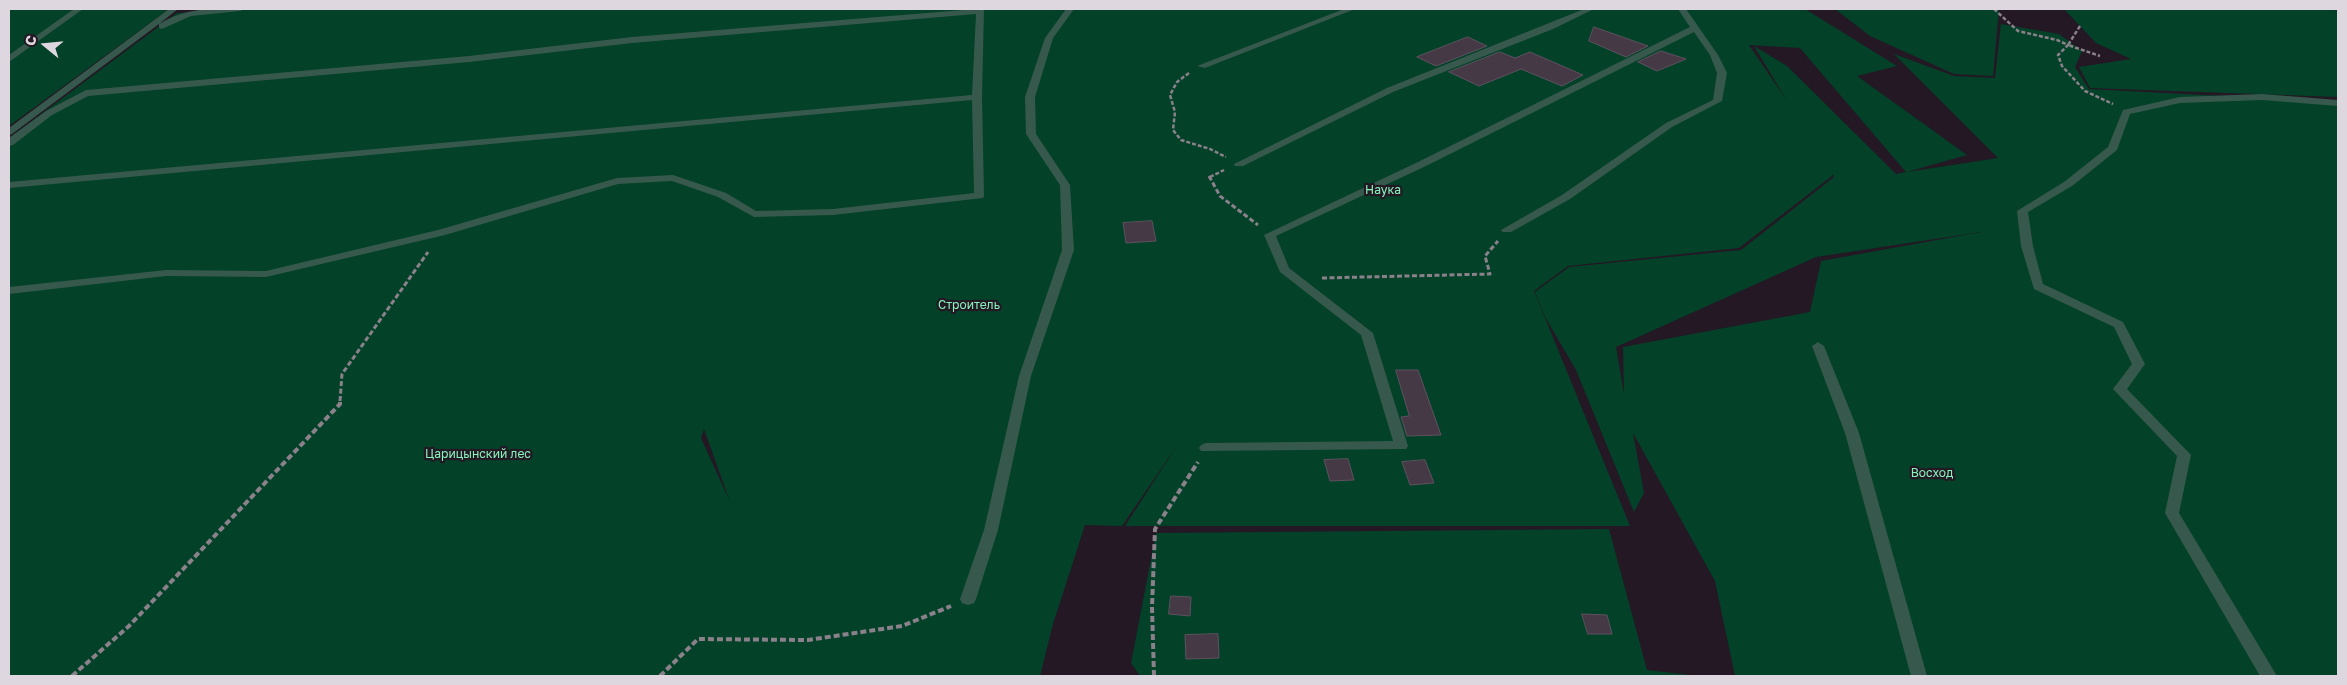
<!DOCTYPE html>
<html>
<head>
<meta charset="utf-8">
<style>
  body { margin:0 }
  #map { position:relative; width:2347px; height:685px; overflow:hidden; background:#231824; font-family:"Golos Text",sans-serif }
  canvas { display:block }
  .frame { position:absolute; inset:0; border:10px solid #ded7df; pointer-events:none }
  .north { position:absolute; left:20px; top:20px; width:50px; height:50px; -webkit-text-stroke:4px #231824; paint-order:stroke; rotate:287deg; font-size:14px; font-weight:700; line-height:20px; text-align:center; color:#ded7df }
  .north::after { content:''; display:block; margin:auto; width:18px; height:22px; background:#ded7df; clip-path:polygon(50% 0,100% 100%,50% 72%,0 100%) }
</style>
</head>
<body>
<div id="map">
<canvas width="2347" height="685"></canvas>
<div class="frame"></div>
<div class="north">С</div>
</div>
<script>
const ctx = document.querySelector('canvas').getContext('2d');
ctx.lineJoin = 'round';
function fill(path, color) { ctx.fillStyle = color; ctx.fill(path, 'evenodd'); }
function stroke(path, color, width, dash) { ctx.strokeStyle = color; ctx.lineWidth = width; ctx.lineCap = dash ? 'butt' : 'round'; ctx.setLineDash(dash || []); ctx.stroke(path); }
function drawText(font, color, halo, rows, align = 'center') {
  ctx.font = font + ' "Golos Text",sans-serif'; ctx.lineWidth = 4.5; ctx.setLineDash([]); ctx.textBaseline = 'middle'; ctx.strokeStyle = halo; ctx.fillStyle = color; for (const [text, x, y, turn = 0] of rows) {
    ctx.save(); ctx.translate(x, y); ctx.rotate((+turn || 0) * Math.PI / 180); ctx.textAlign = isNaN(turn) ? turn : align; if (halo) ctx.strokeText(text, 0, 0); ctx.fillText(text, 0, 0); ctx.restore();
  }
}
const green = new Path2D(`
  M9 9H169L9 126Z
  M231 9H1805L1897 66 1857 76 1967 155 1907 172 1998 158 1894 54 1954 76 1995 78 2001 24 2059 34 2082 51 2075 67 2089 89 2338 102V676H1735L1715 581 1633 433 1644 493 1634 512 1576 370 1545 317 1535 292 1569 267 1741 250 1834 177 1832 174V176L1739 248 1568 266 1534 291 1630 526H1125L1178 444 1122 526 1085 525 1053 624 1040 676H9V138L177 13ZM1749 45 1800 48 1906 172 1896 174 1787 66 1754 46 1787 101ZM1981 232 1821 261 1810 312 1623 347 1624 394 1616 347 1816 257ZM704 429 730 502 701 438Z
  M1835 9H1999L1993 76 1954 74 1870 36Z
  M2064 9H2330L2338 11V97L2090 88 2079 67 2131 59 2096 43Z
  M1609 529 1647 670 1699 676H1140L1131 663 1156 533Z`);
const building = new Path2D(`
  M1594 27 1648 46 1626 57 1589 41Z
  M1468 37 1487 46 1436 66 1417 57Z
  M1661 51 1686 59 1657 71 1638 62Z
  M1500 52 1515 58 1530 52 1583 75 1562 86 1521 69 1479 86 1449 72Z
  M1152 221 1156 241 1126 243 1123 223Z
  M1396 370H1418L1441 435 1407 436 1401 417 1409 416Z
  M1348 459 1354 480 1330 481 1324 460Z
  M1425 460 1434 483 1410 485 1402 462Z
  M1171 596 1191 597 1190 616 1169 614Z
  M1582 614 1607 615 1612 634H1588Z
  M1218 634 1219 658 1186 659 1185 635Z`);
const pathFar2 = new Path2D(`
  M1994 9 2018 31 2057 40 2068 45 2058 55 2062 66 2085 91 2113 104
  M2080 26 2068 45 2100 56
  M1189 73 1177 82 1170 95 1175 112 1173 130 1181 140 1210 149 1226 157
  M1210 177 1224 170`);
const pathFar1 = new Path2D(`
  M1209 176 1220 196 1258 225
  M1322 278 1490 274 1485 256 1498 241
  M340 401 342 374 428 252`);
const path = new Path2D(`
  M72 676 129 626 340 404V400
  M660 676 698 639 808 640 902 626 951 606
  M1154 676 1152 607 1155 529 1198 462`);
const lane = new Path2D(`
  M74 9H83L9 62V55Z
  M169 9H178L159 24C185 8 215 7 244 9L240 11 191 16 162 29 159 28V24L12 134 9 135V128Z
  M976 9H984L982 97 984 196 983 198 833 215 754 217 718 197 672 181 618 184 445 235 266 277 166 276 9 294V287L166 270 266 271 438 230 617 178 673 175 726 193 756 211 833 209 974 193 972 100 9 188V182L972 95 976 14 632 43 469 62 88 96 52 115 13 145 9 146V138L46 111 86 90 469 56 632 37Z
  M1066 9H1074L1053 38 1035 97 1036 134 1070 185 1074 250 1031 376 998 530 976 599 974 603 968 605 962 603 960 599 984 530 1019 376 1062 250 1060 185 1026 134 1025 97 1045 38Z
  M1344 9H1355L1205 68 1197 66Z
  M1584 9H1594L1553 29 1393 92 1243 166H1235L1234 164 1387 88Z
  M1678 9H1686L1718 55 1727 73 1722 101 1672 127 1570 199 1511 232H1503L1501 230 1562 195 1666 123 1713 100 1717 73 1710 55 1694 32 1426 166 1276 236 1289 268 1373 333 1408 446 1406 449 1201 451 1199 448 1201 445 1206 443 1393 441 1361 335 1280 272 1264 235 1418 162 1690 27Z
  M2262 94 2338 100V106L2262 100 2180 103 2130 114 2117 150 2072 186 2028 212 2033 246 2043 284 2123 322 2145 364 2127 389 2191 455 2179 513 2277 676H2260L2165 513 2177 456 2113 389 2132 364 2114 327 2034 289 2021 246 2017 211 2064 182 2108 147 2123 110 2180 97Z
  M1818 342 1824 346 1859 433 1927 676H1911L1845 433 1812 346Z`);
const parkNames = [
  ["Наука",1383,190],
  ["Строитель",969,305],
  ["Царицынский лес",478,454],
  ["Восход",1932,473]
];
fill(green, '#034128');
fill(building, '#453946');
stroke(building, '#5e515f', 1);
stroke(pathFar2, '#8a818b', 2.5, [4, 2]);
stroke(pathFar1, '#8a818b', 3, [5, 2.5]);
stroke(path, '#8a818b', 4, [6, 3]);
fill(lane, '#37594d');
drawText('12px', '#86f4bb', '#231824', parkNames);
</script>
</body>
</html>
